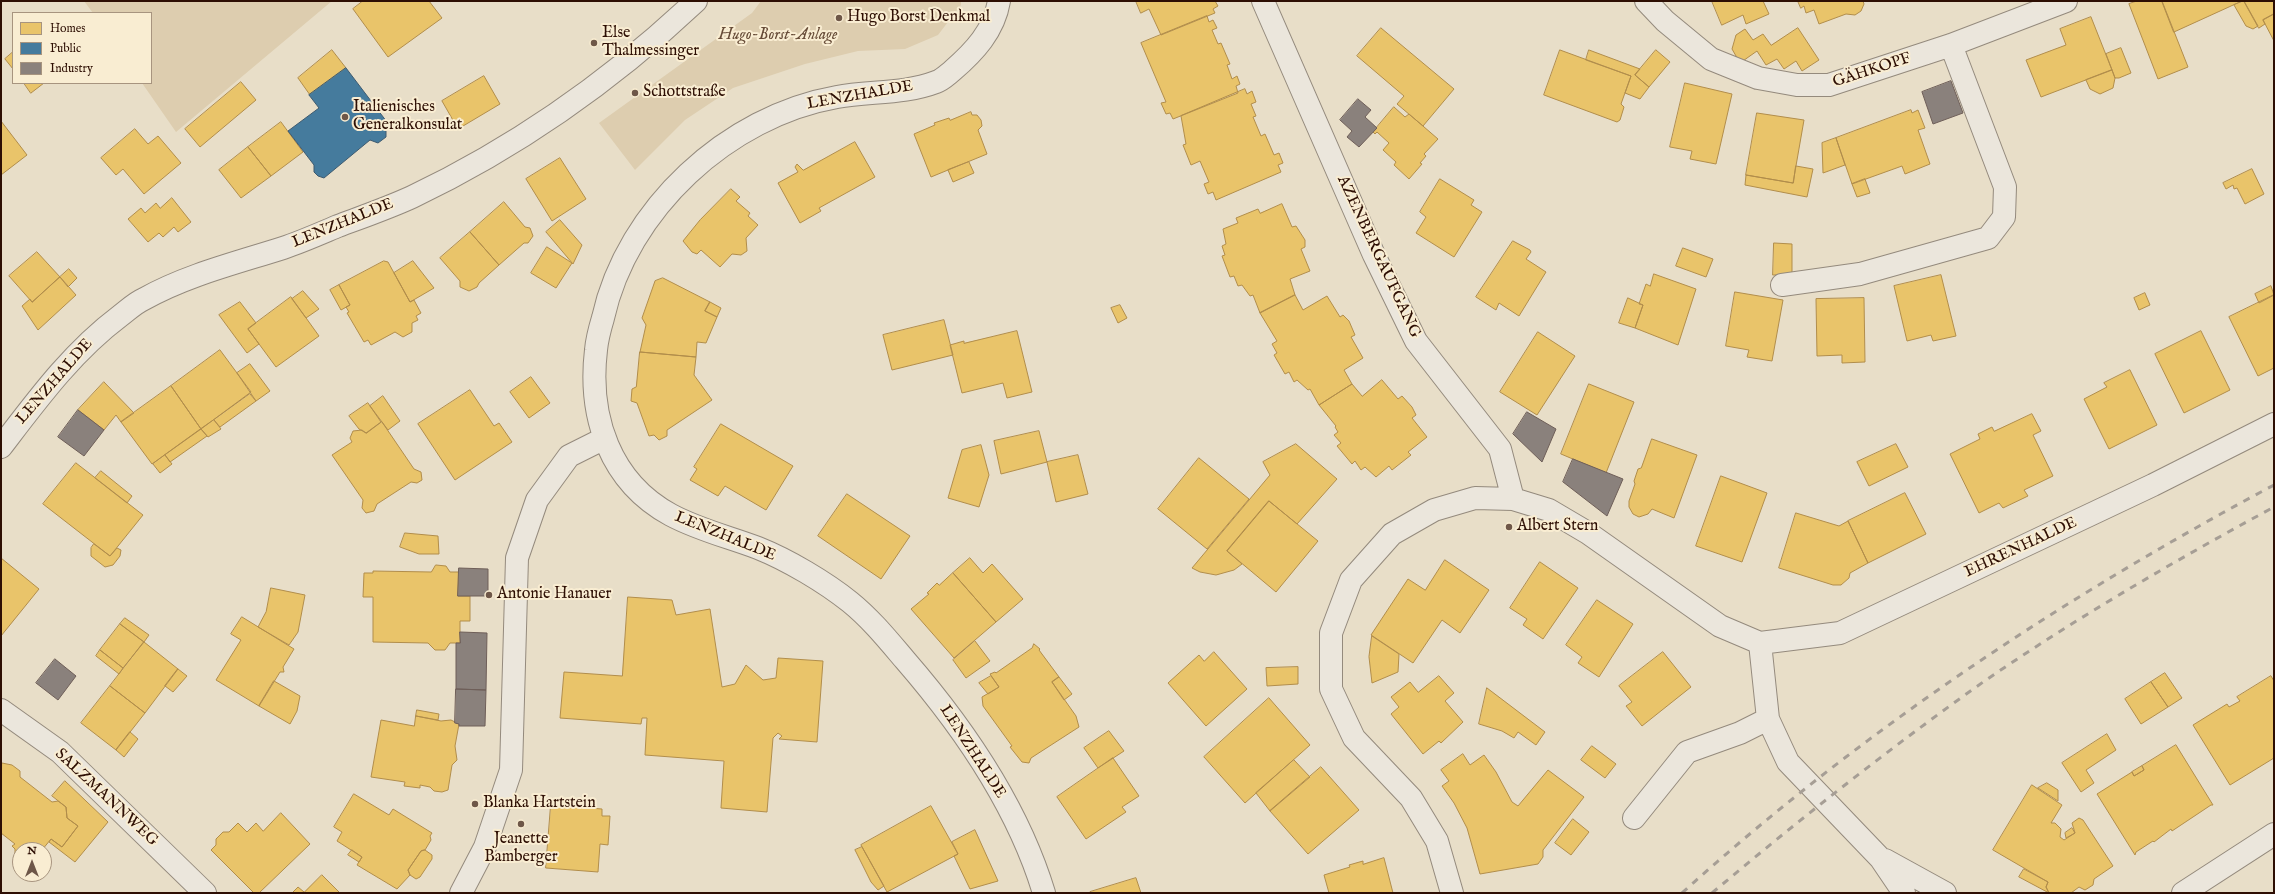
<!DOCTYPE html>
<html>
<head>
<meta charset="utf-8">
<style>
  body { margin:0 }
  #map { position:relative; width:2275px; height:894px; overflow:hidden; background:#e8dec8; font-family:"IM FELL English",serif }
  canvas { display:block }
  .frame { position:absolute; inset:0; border:2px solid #2d0e03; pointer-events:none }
  .legend { position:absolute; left:12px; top:12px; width:140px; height:72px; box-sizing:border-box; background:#f9edd2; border:1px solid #a7947f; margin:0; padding:5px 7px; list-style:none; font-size:12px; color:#2d0e03 }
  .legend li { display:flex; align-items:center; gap:8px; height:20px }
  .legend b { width:20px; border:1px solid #a7947f }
  .north { position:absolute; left:12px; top:842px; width:40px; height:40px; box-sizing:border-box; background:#f9edd2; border:1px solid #a7947f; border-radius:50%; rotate:0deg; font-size:11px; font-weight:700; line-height:16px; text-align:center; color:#2d0e03 }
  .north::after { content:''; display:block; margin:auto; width:14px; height:18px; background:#6e5748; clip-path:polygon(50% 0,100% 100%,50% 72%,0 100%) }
</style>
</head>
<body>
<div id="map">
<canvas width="2275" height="894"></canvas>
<div class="frame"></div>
<ul class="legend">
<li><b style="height:11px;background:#e9c46a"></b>Homes</li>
<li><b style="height:11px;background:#457b9d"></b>Public</li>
<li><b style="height:11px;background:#8a817c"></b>Industry</li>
</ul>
<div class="north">N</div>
</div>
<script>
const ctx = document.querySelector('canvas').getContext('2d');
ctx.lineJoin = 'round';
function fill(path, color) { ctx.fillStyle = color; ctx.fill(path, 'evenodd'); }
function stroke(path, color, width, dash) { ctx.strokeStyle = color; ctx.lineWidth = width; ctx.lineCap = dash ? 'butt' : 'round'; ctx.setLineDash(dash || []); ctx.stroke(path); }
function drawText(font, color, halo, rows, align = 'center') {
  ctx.font = font + ' "IM FELL English",serif'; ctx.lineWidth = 4; ctx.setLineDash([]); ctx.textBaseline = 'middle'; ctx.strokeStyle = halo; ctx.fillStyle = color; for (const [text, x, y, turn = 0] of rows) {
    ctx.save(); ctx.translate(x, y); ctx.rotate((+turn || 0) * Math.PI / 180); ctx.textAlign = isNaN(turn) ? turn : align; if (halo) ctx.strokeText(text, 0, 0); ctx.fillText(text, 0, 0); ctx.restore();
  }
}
const green = new Path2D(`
  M84 1H332L176 132 142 83H151V13H93Z
  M761 1H961V5L938 35 905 49 858 51 805 64 733 88 685 120 635 170 599 123 752 13Z`);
const homes = new Path2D(`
  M363 1H429L442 18 388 57 353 9Z
  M1136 1H1215L1218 6 1213 9 1215 13 1161 35 1149 9 1141 13Z
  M1712 1H1763L1769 14 1746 24 1743 15 1722 25Z
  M1798 1H1863L1864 4 1861 11 1855 15 1846 14 1819 24 1814 10 1806 13 1804 6 1801 8Z
  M2137 1H2162L2188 67 2158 79 2129 4Z
  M2162 1H2242L2174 32Z
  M2244 1 2258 26 2253 29 2246 26 2234 5Z
  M2244 1H2274V14L2263 20 2265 24 2259 28Z
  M2274 14V41L2263 20Z
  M1207 16 1209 22 1213 20 1217 28 1212 30 1218 44 1221 43 1230 64 1227 65 1232 79 1237 76 1240 84 1236 86 1238 93 1173 119 1170 113 1166 114 1161 103 1166 102 1141 43Z
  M2091 17 2112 70 2041 97 2026 60 2066 45 2060 29Z
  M1381 28 1454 89 1423 126 1397 104 1404 96 1357 56Z
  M1798 28 1819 60 1802 71 1796 61 1784 69 1777 59 1766 65 1757 51 1740 63 1732 49 1736 35 1745 29 1753 40 1763 34 1771 45Z
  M2121 48 2131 73 2119 78H2115L2106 54Z
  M332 50 346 68 310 95 298 78Z
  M1560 50 1631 76 1621 104 1624 107 1620 120 1617 122 1544 95Z
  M1589 50 1640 69 1635 75 1649 87 1640 99 1625 93 1631 76 1586 60Z
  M1656 50 1670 62 1649 87 1635 75Z
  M13 52V69L5 59Z
  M2112 70 2115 78 2113 88 2100 94 2090 89 2086 80Z
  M484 76 500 104 458 129 442 101Z
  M241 82 256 100 200 147 185 129Z
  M24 83H44L31 93Z
  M1685 83 1732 94 1716 164 1690 159 1692 151 1670 147Z
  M1245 89 1247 94 1252 91 1256 102 1251 104 1256 116 1253 117 1261 136 1265 134 1274 155 1279 153 1283 163 1278 165 1281 172 1216 200 1213 192 1208 194 1204 184 1209 182 1200 161 1191 165 1183 145 1186 144 1181 116Z
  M1394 107 1405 117 1409 114 1438 139 1424 154 1426 156 1420 163 1422 164 1409 179 1394 165 1396 162 1383 150 1389 143 1377 132 1375 134 1373 132Z
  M1911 110 1912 113 1918 110 1925 128 1918 130 1930 164 1905 174 1902 166 1852 184 1836 138Z
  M971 112 972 115H977L981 120 982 126 978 130 987 154 931 177 914 134 935 125 934 123 949 118 950 120Z
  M1757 113 1804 120 1793 183 1746 175Z
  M1 121 27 155 1 175Z
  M281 122 303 152 271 176 248 147Z
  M135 129 148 144 158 136 181 163 144 194 123 169 116 175 101 158Z
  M1836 138 1845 165 1823 173 1822 143Z
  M855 142 875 177 819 208 821 211 800 223 778 183 798 172 795 167 797 164 803 170Z
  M248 147 271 176 241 198 219 170Z
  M560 158 586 199 552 221 526 179Z
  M969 162 974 173 953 182 948 170Z
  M1796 166 1813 169 1807 197 1745 185 1746 175 1793 183Z
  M2252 169 2264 194 2245 204 2237 188 2234 189 2233 185 2226 189 2223 183Z
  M1440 179 1474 200 1471 205 1482 212 1454 257 1416 233 1426 217 1420 212Z
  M1865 179 1870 193 1857 197 1852 184Z
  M731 189 740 197 736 201 750 213 748 216 758 225 746 238 747 251 741 255 732 254 720 267 701 250 697 254 692 252 683 241 700 220Z
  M172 198 191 222 178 232 174 227 163 237 159 233 148 242 128 219 141 208 145 213 156 203 160 208Z
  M504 202 525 227 530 228 533 236 528 243H524L499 265 470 232Z
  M1282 204 1292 227 1296 226 1305 240V247L1301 249 1310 271 1290 279 1295 295 1260 313 1253 295 1250 296 1242 285 1238 286 1234 276 1230 277 1222 256 1225 255 1222 246 1226 244 1223 229 1238 223 1236 218 1258 209 1260 213Z
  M560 220 582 245 573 264 546 232Z
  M470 232 499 265 479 283 477 287 469 291 460 287V281L440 258Z
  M1513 241 1530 250 1531 252 1526 259 1546 272 1519 316 1499 303 1496 310 1476 297Z
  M1774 243 1792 244V275H1773Z
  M547 247 572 263 556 288 531 273Z
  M1683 248 1713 259 1706 277 1676 266Z
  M37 252 60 277 32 302 9 276Z
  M384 261 388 262 410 302 414 300 421 313 416 316 418 320 412 323V332L403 337 395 332 371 345 368 340 364 342 347 313 349 312 346 307 350 305 339 285Z
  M413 261 434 288 410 302 394 273Z
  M69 269 77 278 68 287 60 277Z
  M1654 274 1696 289 1678 345 1635 328 1643 305 1639 304 1646 284 1650 286Z
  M1941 275 1956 336 1933 341 1931 335 1907 341 1894 286Z
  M60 277 76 295 38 330 22 306 30 299 32 302Z
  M663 278 710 302 705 311 717 317 706 343 697 342 696 357 640 352 646 325 642 318 655 281Z
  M339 285 350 305 341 310 330 290Z
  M2271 286 2274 295 2259 303 2255 294Z
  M303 291 319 309 306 318 292 299Z
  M1735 292 1783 300 1772 361 1747 357 1749 350 1726 346Z
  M2145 293 2150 305 2139 310 2134 298Z
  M1295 295 1303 310 1327 296 1340 317 1343 315 1349 321 1355 335 1351 337 1363 358 1344 370 1352 384 1319 405 1310 389 1308 390 1297 380 1294 382 1289 372 1285 374 1274 355 1277 353 1272 344 1277 341 1260 313Z
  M2274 295V368L2258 376 2229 317Z
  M291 297 319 336 276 367 248 329Z
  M1628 298 1643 305 1635 328 1619 323Z
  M1864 298 1865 362 1842 363V355L1817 356 1816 299Z
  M240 302 256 323 248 329 259 344 247 353 219 315Z
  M710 302 721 308 717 317 705 311Z
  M1120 305 1127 318 1118 323 1111 308Z
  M944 320 953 355 892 370 883 335Z
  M1017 331 1032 392 1007 398 1003 383 962 393 950 345 964 341V343Z
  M2201 331 2230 390 2184 413 2155 354Z
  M1538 332 1575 356 1537 415 1500 392Z
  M220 350 251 392 201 429 171 386Z
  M640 352 696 357 694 375 712 400 667 430V436L659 440 654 435 649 436 637 403 631 401 632 389 636 387Z
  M250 364 270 391 256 401 237 373Z
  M2130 370 2157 425 2109 449 2084 399 2107 387 2104 383Z
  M531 377 550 403 529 418 510 392Z
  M1382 380 1398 399 1402 396 1412 407 1416 415 1412 418 1427 437 1408 452 1411 455 1392 470 1389 466 1376 477 1365 467 1361 470 1355 461 1352 464 1337 446 1341 443 1334 435 1338 432 1335 427 1336 426 1319 405 1352 384 1362 396Z
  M104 382 134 413 121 422 116 415 104 430 78 410Z
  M1589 384 1634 402 1606 473 1561 454Z
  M171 386 201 429 152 464 121 422Z
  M470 390 494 426 499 423 512 442 455 480 418 424Z
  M250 394 256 401 220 427 214 420Z
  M383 396 400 421 388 430 370 406Z
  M368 403 381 422 366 433 359 429 349 416Z
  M2032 414 2041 431 2033 435 2053 476 2024 490 2028 496 2003 508 1999 503 1979 513 1950 454 1980 439 1978 434 1992 427 1994 431Z
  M214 420 221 429 208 437 201 429Z
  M382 422 414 469 421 472 422 480 417 483 411 482 377 504 374 511 366 513 362 508 363 500 332 455 352 442 350 438 353 431 362 430 366 433Z
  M721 424 793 466 766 510 725 486 718 496 690 480 697 469 694 467Z
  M201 429 207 436 170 462 165 455Z
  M1039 431 1047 462 1001 474 994 441Z
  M1652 439 1697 455 1674 518 1652 509 1648 514 1639 517 1633 514 1629 507V501L1635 484 1634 481 1638 469 1641 468Z
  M1296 444 1337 479 1297 524 1269 501 1227 551 1242 564 1234 570 1216 575 1200 572 1192 568 1270 475 1263 462Z
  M1896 444 1908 467 1869 486 1857 462Z
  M981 445 989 475 979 507 948 498 962 450Z
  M165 455 172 464 160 473 153 464Z
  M1078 455 1088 494 1056 502 1047 462Z
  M1199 458 1249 499 1207 549 1158 509Z
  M76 463 143 515 110 556 43 504Z
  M101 471 132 496 127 503 95 478Z
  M1721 476 1767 493 1742 562 1696 546Z
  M1905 493 1926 534 1868 563 1848 521Z
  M847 494 910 536 881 579 818 536Z
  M1269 501 1318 541 1276 592 1227 551Z
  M1796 513 1839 526 1848 521 1868 563 1850 573 1849 578 1841 585H1833L1779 568Z
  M405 533 438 536 439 554H419L400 547Z
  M94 544 110 556 117 548 121 550 120 556 113 565 105 567 91 556V548Z
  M1 558 39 589 1 636Z
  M970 558 983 573 992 564 1023 599 996 622 953 573Z
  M1445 560 1489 590 1460 633 1442 620 1413 663 1371 635 1408 579 1425 590Z
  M1540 562 1578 588 1543 639 1523 625 1527 619 1510 608Z
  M436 565 446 566 450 572H459L458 596H470V621H460V643H450L445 650H435L428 643 373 642V597H363L364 573H373V571L431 572Z
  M953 573 996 622 954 658 911 609 929 594 927 593 937 583 939 585Z
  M271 588 305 595 298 632 289 645 258 627 266 612Z
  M628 597 672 600 676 615 710 609 722 687 735 684 746 665 763 680 776 678 778 658 823 661 817 742 779 739 782 736 778 733 773 738 767 812 721 808 724 761 645 755 647 718H642L641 724 560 718 564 672 622 676Z
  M1597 600 1633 624 1599 677 1578 663 1582 657 1566 645Z
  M242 617 294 649 283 667 284 672H280L259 706 216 680 241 640 231 634Z
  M125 618 149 635 144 642 120 624Z
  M120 624 144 642 123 668 100 650Z
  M1372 636 1399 654 1398 672 1372 683 1369 657Z
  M975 641 990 661 966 678 953 660Z
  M144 642 178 669 145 713 110 686Z
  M1034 644 1040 649 1039 650 1059 677 1052 682 1076 716 1079 727 1031 758 1029 763 1022 762 1010 747 1012 746 983 706 982 697 999 687 990 674 995 672 996 673 1032 648Z
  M100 650 123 668 119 674 96 656Z
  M1214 652 1247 689 1206 726 1168 683 1199 655 1204 661Z
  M1663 652 1691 687 1642 726 1626 706 1632 702 1619 686Z
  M1298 667V684L1267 686 1266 668Z
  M178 669 187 676 173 692 165 686Z
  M2165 673 2182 698 2168 707 2151 682Z
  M991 676 999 687 988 694 979 683Z
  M1439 676 1454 693 1445 701 1463 722 1441 743 1439 741 1423 754 1391 714 1399 707 1391 697 1410 682 1418 692Z
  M2271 676 2274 681V758L2230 785 2193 725 2227 704 2229 707 2240 701 2237 697Z
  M1059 677 1072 694 1064 700 1052 682Z
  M274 681 300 696 297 711 290 724 259 706Z
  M2151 682 2168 707 2141 724 2125 699Z
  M110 686 145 713 116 750 81 723Z
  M1487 688 1545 732 1536 745 1518 732 1514 738 1502 731 1479 724Z
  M1269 698 1310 745 1245 803 1204 757Z
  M417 710 439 714 438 720 416 716Z
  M416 716 441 721 451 720 459 724 455 746 457 760 452 765 448 790 442 792 434 791 430 787 420 785V788L404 786 405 782 371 777 381 720 414 726Z
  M1109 731 1124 751 1098 768 1084 748Z
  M130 732 138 739 124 757 116 750Z
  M2107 734 2116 750 2086 770 2094 783 2081 792 2062 763Z
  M2176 745 2213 805H2211L2172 831 2171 829 2154 842 2153 841 2136 852 2135 855 2097 794 2132 772 2134 776 2144 770 2142 766Z
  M1592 746 1616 764 1605 778 1581 760Z
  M1463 754 1470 765 1484 755 1496 772 1512 802 1518 806 1548 770 1584 797 1543 850V857L1538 864 1480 874 1467 828 1454 803 1442 786 1449 781 1441 770Z
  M1113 758 1139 796 1122 807 1126 812 1086 839 1057 797Z
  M1294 760 1310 777 1270 811 1256 793Z
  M2 763 12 765 20 771V777L52 802 58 801 66 807 67 818 78 826 62 847 51 839 42 850H20V857L15 854V849L12 846 15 844 1 833Z
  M2142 766 2144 770 2134 776 2132 772Z
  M1321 767 1359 810 1308 854 1270 811Z
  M65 781 108 822 75 862 49 842 51 839 62 847 78 826 67 818 66 807 52 796Z
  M2047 783 2058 790V801L2038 788Z
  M2032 785 2062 805 2051 823H2055L2061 829 2060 837 2064 840 2075 833 2072 823 2079 818 2083 820 2113 866 2094 879 2093 885 2085 890 2079 887 2071 893H2049L2046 887 2048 882 1993 850Z
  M354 794 389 815 393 809 432 833 430 836 431 840 425 850 421 851 408 870 410 875 397 889 357 865 362 857 337 841 342 832 334 827Z
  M551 805 602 809V816H610L608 845 600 844 598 872 546 868Z
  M931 806 958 854 887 892 861 845Z
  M281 813 310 844 259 893H254L211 850 216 845V839L223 832H229L238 823 247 832 256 823 263 831Z
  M1573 819 1589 832 1571 855 1555 843Z
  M2072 828 2075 833 2066 838 2065 833Z
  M975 830 998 881 970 889 954 856 958 854 952 842Z
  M862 847 884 886 878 890 871 882 855 850Z
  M352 850 362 857 359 862 348 855Z
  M425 850 432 855V859L420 877 416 879 410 875 408 870 421 851Z
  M1384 858 1393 893H1329L1324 875 1350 867 1349 865 1363 861V864Z
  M2024 869 2048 882 2046 887 2049 893 2019 877Z
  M322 875 340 893H292L298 887 304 892Z
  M1136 878 1141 893H1090V892Z`);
const public = new Path2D(`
  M346 68 390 126 386 129V137L378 143 370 140 324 178 318 176 314 172V165L288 131 319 108 309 95Z`);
const industry = new Path2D(`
  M1951 81 1963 113 1933 124 1922 92Z
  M1358 99 1371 110 1365 117 1377 128 1359 147 1347 137 1352 131 1340 120Z
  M78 410 104 430 84 456 58 437Z
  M1527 412 1556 429 1542 462 1513 434Z
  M1573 459 1623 479 1607 516 1563 482Z
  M459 568 488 569V596H458Z
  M460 632 487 633 486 690 456 689V643H460Z
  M55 659 76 676 58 700 36 683Z
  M456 689 486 690 485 726H459V724L455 723Z`);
const minor = new Path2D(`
  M999 1C994 31 974 52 952 71 947 75 942 80 936 82 905 94 869 91 837 97 728 116 627 209 603 318 600 328 597 339 596 350 588 417 610 482 671 515 699 530 729 537 758 548 788 560 825 582 850 602 871 619 888 640 905 660 964 728 1018 807 1044 893
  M1263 1 1374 255 1416 341 1500 449 1513 499
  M1646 1 1665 21 1711 59 1758 78 1797 85H1829L1951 45 2066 1
  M1782 285 1860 274 1988 238 2004 217 2005 187 1951 45
  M1 447C37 400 72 352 120 316 128 310 135 303 144 299 187 275 236 263 283 248 301 242 319 234 338 226 362 217 388 208 412 197 517 147 612 80 696 1
  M1760 643 1840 633 2153 485 2274 424
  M1 710 60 752 205 893
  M1634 818 1687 752 1740 733 1768 719
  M1885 860 1945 893
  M461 893 485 847 511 770 517 558 537 500 569 456 603 439
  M1452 893 1437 841 1411 798 1354 738 1331 689V633L1351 580 1392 534 1434 510 1475 498 1513 499 1549 510 1588 533 1720 626 1760 643 1768 719 1788 762 1881 859 1904 893
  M2183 893 2274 834`);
const rail = new Path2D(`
  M1682 893C1860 732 2062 598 2274 485
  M1712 893C1800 819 1891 747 1986 680 2078 617 2176 560 2274 507`);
const markers = [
  [839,18,4,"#6e5748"],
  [594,43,4,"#6e5748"],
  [635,93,4,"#6e5748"],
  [345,117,4,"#6e5748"],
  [1509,527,4,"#6e5748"],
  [489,595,4,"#6e5748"],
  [475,804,4,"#6e5748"],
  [521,824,4,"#6e5748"]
];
const poiNames = [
  ["Hugo Borst Denkmal",847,18],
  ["Else",602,34],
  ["Thalmessinger",602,52],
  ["Schottstraße",643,93],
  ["Italienisches",353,108],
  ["Generalkonsulat",353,126],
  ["Albert Stern",1517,527],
  ["Antonie Hanauer",497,595],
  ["Blanka Hartstein",483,804],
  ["Jeanette",521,840,"center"],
  ["Bamberger",521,858,"center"]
];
const parkNames = [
  ["Hugo-Borst-Anlage",778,36]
];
const streetNames = [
  ["GÄHKOPF",1872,71,-18],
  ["LENZHALDE",860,96,-10],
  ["LENZHALDE",343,224,-22],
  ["AZENBERGAUFGANG",1378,257,65],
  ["LENZHALDE",55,382,-49],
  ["LENZHALDE",725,537,22],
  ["EHRENHALDE",2021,548,-25],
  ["LENZHALDE",972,752,57],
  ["SALZMANNWEG",106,798,43]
];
fill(green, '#ddcdaf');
fill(homes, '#e9c46a');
stroke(homes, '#b18d4b', 1);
fill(public, '#457b9d');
stroke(public, '#3e5a6f', 1);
fill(industry, '#8a817c');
stroke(industry, '#6e5e58', 1);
stroke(minor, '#948a7d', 24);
stroke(minor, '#ebe6dc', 22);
stroke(rail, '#a69e95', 3, [7, 7]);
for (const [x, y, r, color] of markers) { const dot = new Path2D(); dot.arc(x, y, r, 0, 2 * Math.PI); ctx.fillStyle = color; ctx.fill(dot); stroke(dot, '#f9edd2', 1.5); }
drawText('16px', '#2d0e03', '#f9edd2', poiNames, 'left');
drawText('italic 16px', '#674c38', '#f9edd2', parkNames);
drawText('16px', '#2d0e03', '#f9edd2', streetNames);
</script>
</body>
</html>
